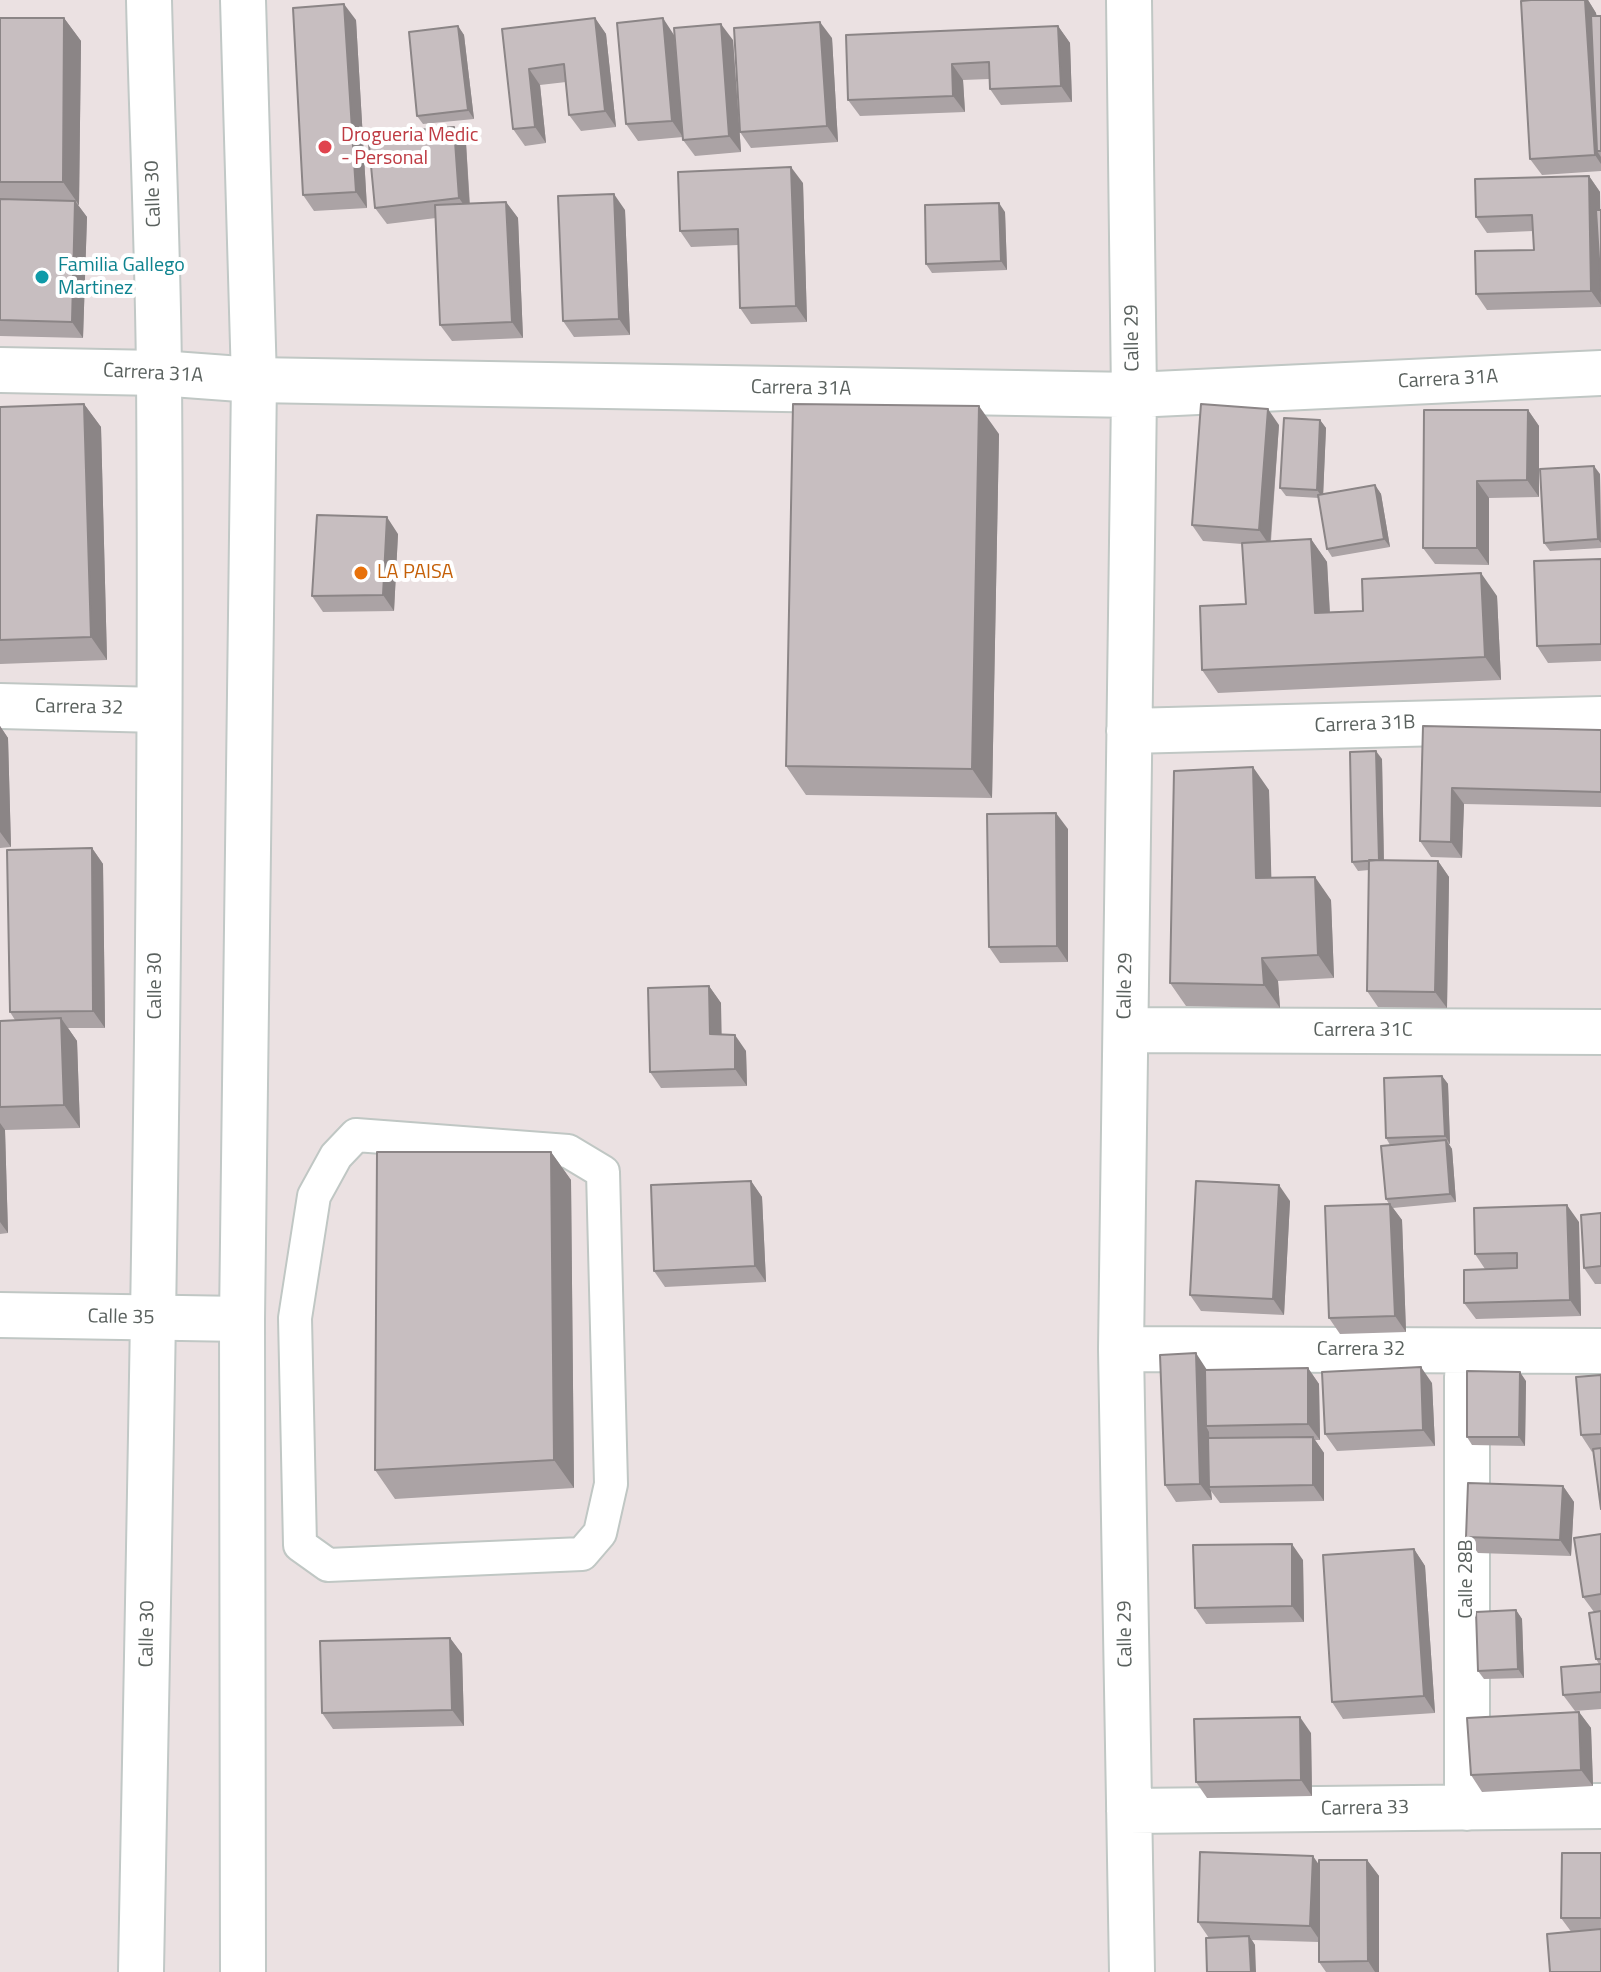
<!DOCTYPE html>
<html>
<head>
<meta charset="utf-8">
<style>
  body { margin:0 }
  canvas { display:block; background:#ebe1e2 }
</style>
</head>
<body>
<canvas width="1601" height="1972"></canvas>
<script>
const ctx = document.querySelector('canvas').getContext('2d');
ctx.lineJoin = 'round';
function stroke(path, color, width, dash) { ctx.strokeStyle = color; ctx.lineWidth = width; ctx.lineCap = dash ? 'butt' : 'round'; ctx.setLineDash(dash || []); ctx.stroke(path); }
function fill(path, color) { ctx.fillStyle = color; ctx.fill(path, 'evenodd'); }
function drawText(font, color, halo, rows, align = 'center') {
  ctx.font = font + ' "Titillium Web",sans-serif'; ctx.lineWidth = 8; ctx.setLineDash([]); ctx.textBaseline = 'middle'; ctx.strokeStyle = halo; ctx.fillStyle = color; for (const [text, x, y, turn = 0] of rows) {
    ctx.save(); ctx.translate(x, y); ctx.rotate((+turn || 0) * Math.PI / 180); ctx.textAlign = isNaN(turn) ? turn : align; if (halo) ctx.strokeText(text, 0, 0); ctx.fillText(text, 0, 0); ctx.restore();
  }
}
const lane = new Path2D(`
  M356 1135 568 1151 603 1172 611 1484 600 1533 582 1554 328 1565 300 1545 295 1318 314 1196 336 1156Z`);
const street = new Path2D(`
  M1129 0 1134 395 1121 1349 1132 1972
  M0 370 159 373 254 380 1134 395 1601 373
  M0 706 159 710
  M1129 731 1601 719
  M1126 1030 1601 1032
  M0 1315 242 1319
  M1121 1349 1601 1351
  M1467 1808V1377
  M1129 1811 1601 1806`);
const secondary = new Path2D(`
  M243 0 254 380 242 1319 243 1972
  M141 1972C151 1440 163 908 159 376 158 251 152 125 149 0`);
const wall = new Path2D(`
  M1531 0H1588L1596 13 1597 16H1601V171L1542 175 1530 159Z
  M0 18H64L81 41 79 205H78L87 217 83 338 0 336Z
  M595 18 606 34 616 127 581 131 569 115 566 82 540 85 546 143 525 146 513 129 502 29Z
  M356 20 367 208 314 211 303 195Z
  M458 26 464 35 474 119 423 124 417 116Z
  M1058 26 1070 43 1072 102 1001 105 990 89 989 79 963 80 965 112 860 116 848 100Z
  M674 35 733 40 741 152 695 156 683 140V137L638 141 626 124Z
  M832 38 838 142 751 148 740 132Z
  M454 127 466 143 470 204 506 202 518 218 523 338 452 341 440 325 436 218 387 224 375 208Z
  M1589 176 1600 192 1601 307 1487 310 1476 294 1534 250 1533 231 1487 233 1476 217Z
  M803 183 807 322 751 324 740 308 738 245 691 247 680 231Z
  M625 210 630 335 574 337 563 321Z
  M1005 212 1007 270 932 273 926 264Z
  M84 404 101 427 107 660 0 664V407Z
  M1528 410 1539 426V497L1489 498V565L1435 564 1423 548Z
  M1320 420 1326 428 1323 495 1375 485 1381 494 1390 547 1332 557 1327 549 1319 498 1286 496 1280 488Z
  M1279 425 1271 541 1311 539 1327 562 1330 612 1363 611 1497 596 1501 680 1218 693 1202 670 1246 604 1242 544 1203 541 1192 525Z
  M999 434 992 798 806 795 786 766Z
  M1600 474 1601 548 1550 551 1544 543Z
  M398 534 394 611 323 612 312 596Z
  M1601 559V661L1548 663 1537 646Z
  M0 726 8 738 11 847 0 848Z
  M1423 726 1601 730V807L1464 804 1462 858 1431 857 1420 841Z
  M1382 759 1384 860 1438 861 1449 877 1447 1008 1378 1007 1367 991 1369 870 1358 871 1352 862Z
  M1269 790 1271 878 1331 900 1334 978 1278 981 1280 1008 1186 1006 1170 983Z
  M1068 829V962L1000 963 989 947Z
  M92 848 103 864 105 1028H68L77 1041 80 1128 5 1130 8 1233 0 1234V1021L15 1020 10 1012Z
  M709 986 721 1003V1034L746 1051 747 1086 661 1088 650 1072Z
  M1442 1076 1448 1084 1450 1144H1449L1452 1149 1456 1202 1393 1208 1402 1220 1406 1332 1340 1334 1329 1318 1389 1204 1386 1199 1390 1145 1386 1138Z
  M551 1152 571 1180 574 1488 395 1499 375 1470Z
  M751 1181 762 1197 766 1282 665 1287 654 1271Z
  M1290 1201 1284 1315 1201 1311 1190 1295Z
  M1601 1213V1284H1595L1584 1268Z
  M1579 1222 1581 1316 1476 1319 1464 1303 1485 1269 1475 1254Z
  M1308 1368 1319 1384 1320 1440H1315L1324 1453V1501L1220 1503 1211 1491 1212 1500 1176 1502 1165 1485 1207 1370Z
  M1601 1375V1509L1593 1451 1592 1452 1581 1435Z
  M1526 1381 1525 1446 1472 1445 1467 1437Z
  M1432 1383 1435 1446 1337 1451 1325 1434Z
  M1563 1486 1574 1502 1571 1556 1478 1553 1466 1537Z
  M1601 1534V1709L1575 1711 1563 1695 1599 1664 1596 1659 1594 1612 1583 1597Z
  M1414 1549 1425 1566 1435 1713 1343 1719 1332 1702Z
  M1303 1560 1304 1622 1206 1624 1195 1608Z
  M1516 1610 1522 1619 1524 1678 1484 1679 1478 1671Z
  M450 1638 462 1654 464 1726 333 1729 322 1713Z
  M1579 1712 1591 1728 1593 1786 1482 1792 1471 1775Z
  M1311 1733 1312 1796 1207 1798 1196 1782Z
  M1601 1853V1972L1561 1918Z
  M1367 1860 1379 1876V1972H1326L1319 1962V1942L1252 1940 1255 1945 1209 1938 1198 1922 1319 1865Z`);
const shadedWall = new Path2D(`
  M1585 0H1588L1596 13 1601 88 1597 151 1601 157V164L1595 155Z
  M344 4 356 20 367 208 356 192Z
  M64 18 81 41 79 205 63 182Z
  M595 18 606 34 616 127 605 111Z
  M663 18 674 35 683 137 672 121Z
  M820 22 832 38 838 142 827 126Z
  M721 24 733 40 741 152 729 136Z
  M458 26 464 35 474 119 468 110Z
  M1058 26 1070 43 1072 102 1061 86Z
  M952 64 963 80 965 112 953 96Z
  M529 69 540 85 546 143 535 127Z
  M454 127 466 143 470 214 459 198Z
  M791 167 803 183 807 322 796 306Z
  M1589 176 1600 192 1601 305 1591 291Z
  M614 194 625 210 630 335 619 319Z
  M75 201 87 217 83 338 72 322Z
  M506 202 518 218 523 338 512 322Z
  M999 203 1005 212 1007 270 1001 261Z
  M84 404 101 427 107 660 91 637Z
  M979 406 999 434 992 798 972 769Z
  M1268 409 1279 425 1270 546 1259 530Z
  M1528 410 1539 426V497L1527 480Z
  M1320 420 1326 428 1323 498 1317 490Z
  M1594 466 1600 474 1601 543 1598 539Z
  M1477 481 1489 498V565L1477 548Z
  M1375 485 1381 494 1390 547 1384 539Z
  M387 517 398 534 394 611 383 595Z
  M1311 539 1327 562 1331 636 1315 613Z
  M1481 573 1497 596 1501 680 1485 657Z
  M0 726 8 738 11 847 0 832Z
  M1376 751 1382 759 1384 870 1379 861Z
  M1253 767 1269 790 1272 901 1256 878Z
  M1452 788 1464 804 1462 858 1451 842Z
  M1056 813 1068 829V962L1057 946Z
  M92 848 103 864 105 1028 93 1011Z
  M1438 861 1449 877 1447 1008 1435 992Z
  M1315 877 1331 900 1334 978 1318 955Z
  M1262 958 1278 981 1280 1008 1264 985Z
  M709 986 721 1003 722 1050 710 1034Z
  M61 1018 77 1041 80 1128 64 1105Z
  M735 1035 746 1051 747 1086 735 1069Z
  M1442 1076 1448 1084 1450 1144 1445 1136Z
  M0 1123 5 1130 8 1233 0 1222Z
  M1446 1140 1452 1149 1456 1202 1450 1194Z
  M551 1152 571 1180 574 1488 554 1460Z
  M751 1181 762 1197 766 1282 755 1266Z
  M1279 1185 1290 1201 1284 1315 1273 1299Z
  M1390 1204 1402 1220 1406 1332 1395 1316Z
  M1567 1205 1579 1222 1581 1316 1570 1300Z
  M1196 1353 1207 1370 1209 1426H1206L1209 1432 1211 1487H1209L1211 1491 1212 1500 1200 1484Z
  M1421 1367 1432 1383 1435 1446 1423 1430Z
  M1308 1368 1319 1384 1320 1440 1308 1424Z
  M1520 1372 1526 1381 1525 1446 1519 1437Z
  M1313 1437 1324 1453V1501L1313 1485Z
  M1563 1486 1574 1502 1571 1556 1560 1540Z
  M1292 1544 1303 1560 1304 1622 1292 1606Z
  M1414 1549 1425 1566 1435 1713 1424 1696Z
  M1516 1610 1522 1619 1524 1678 1518 1669Z
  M450 1638 462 1654 464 1726 452 1710Z
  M1579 1712 1591 1728 1593 1786 1581 1770Z
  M1300 1717 1311 1733 1312 1796 1301 1780Z
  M1313 1856 1324 1872 1321 1942 1310 1926Z
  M1367 1860 1379 1876V1972H1375L1368 1961Z
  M1249 1936 1255 1945 1256 1972H1251Z`);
const building = new Path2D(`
  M1531 0H1585L1595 155 1530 159 1521 1Z
  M344 4 356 192 303 195 293 8Z
  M1591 16H1601V151H1597Z
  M0 18H64L63 182H0Z
  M595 18 605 111 569 115 564 64 529 69 535 127 513 129 502 29Z
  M663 18 672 121 626 124 617 23Z
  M820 22 827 126 740 132 734 28Z
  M721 24 729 136 683 140 674 28Z
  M458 26 468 110 417 116 409 32Z
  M1058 26 1061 86 990 89 989 62 952 64 953 96 848 100 846 35Z
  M454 127 459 198 375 208 368 134Z
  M791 167 796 306 740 308 738 229 680 231 678 172Z
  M1589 176 1591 291 1476 294 1475 251 1534 250 1532 215 1476 217 1475 179Z
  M614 194 619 319 563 321 558 196Z
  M0 199 75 201 72 322 0 320Z
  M506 202 512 322 440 325 435 205Z
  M999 203 1001 261 926 264 925 205Z
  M1596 210H1601V291Z
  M84 404 91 637 0 640V407Z
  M793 404 979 406 972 769 786 766Z
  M1201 404 1268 409 1259 530 1192 525Z
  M1424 410H1528L1527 480 1477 481V548H1423Z
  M1284 418 1320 420 1317 490 1280 488Z
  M1594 466 1598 539 1544 543 1540 469Z
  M1375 485 1384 539 1327 549 1318 495Z
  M317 515 387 517 383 595 312 596Z
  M1311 539 1315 613 1363 611 1362 579 1481 573 1485 657 1202 670 1200 606 1246 604 1242 543Z
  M1601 559V644L1537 646 1534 561Z
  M1423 726 1601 730V792L1452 788 1451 842 1420 841Z
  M1376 751 1379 860 1352 862 1350 752Z
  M1253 767 1256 878 1315 877 1318 955 1262 958 1264 985 1170 983 1174 771Z
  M1056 813 1057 946 989 947 987 814Z
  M92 848 93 1011 10 1012 7 850Z
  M1369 860 1438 861 1435 992 1367 991Z
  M709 986 710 1034 735 1035V1069L650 1072 648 988Z
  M61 1018 64 1105 0 1107V1021Z
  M1442 1076 1445 1136 1386 1138 1384 1078Z
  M1446 1140 1450 1194 1386 1199 1381 1146Z
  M377 1152H551L554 1460 375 1470Z
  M751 1181 755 1266 654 1271 651 1185Z
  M1196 1181 1279 1185 1273 1299 1190 1295Z
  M1390 1204 1395 1316 1329 1318 1325 1206Z
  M1567 1205 1570 1300 1464 1303V1270L1517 1268V1253L1475 1254 1474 1208Z
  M1601 1213V1266L1584 1268 1581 1215Z
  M1196 1353 1200 1484 1165 1485 1160 1355Z
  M1421 1367 1423 1430 1325 1434 1322 1372Z
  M1308 1368V1424L1206 1426 1205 1370Z
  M1467 1371 1520 1372 1519 1437H1467Z
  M1601 1375V1434L1581 1435 1576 1377Z
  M1313 1437V1485L1209 1487 1208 1438Z
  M1601 1448V1509L1593 1449Z
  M1468 1483 1563 1486 1560 1540 1466 1537Z
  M1601 1534V1594L1583 1597 1574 1538Z
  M1292 1544V1606L1195 1608 1193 1545Z
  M1414 1549 1424 1696 1332 1702 1323 1555Z
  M1516 1610 1518 1669 1478 1671 1476 1612Z
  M1601 1611V1659H1596L1589 1613Z
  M450 1638 452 1710 322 1713 320 1641Z
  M1601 1664V1692L1563 1695 1561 1667Z
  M1579 1712 1581 1770 1471 1775 1467 1718Z
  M1300 1717 1301 1780 1196 1782 1194 1719Z
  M1200 1852 1313 1856 1310 1926 1198 1922Z
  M1562 1853H1601V1918H1561Z
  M1319 1860H1367L1368 1961 1319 1962Z
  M1601 1929V1972H1550L1547 1934Z
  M1249 1936 1251 1972H1207L1206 1938Z`);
const markers = [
  [325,147,8,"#e0444e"],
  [42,277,8,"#0f9aa8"],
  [361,573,8,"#e8710a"]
];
const healthNames = [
  ["Drogueria Medic",341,136],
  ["- Personal",341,159]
];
const streetNames = [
  ["Calle 30",154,194,-92],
  ["Calle 29",1133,338,-91],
  ["Carrera 31A",153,374,3],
  ["Carrera 31A",1448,380,-3],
  ["Carrera 31A",801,389,1],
  ["Carrera 32",79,708,1],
  ["Carrera 31B",1365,725,-2],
  ["Calle 30",156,986,-90],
  ["Calle 29",1126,986,-89],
  ["Carrera 31C",1363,1031],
  ["Calle 35",121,1318,1],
  ["Carrera 32",1361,1350],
  ["Calle 28B",1467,1579,-90],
  ["Calle 30",148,1634,-89],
  ["Calle 29",1126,1634,-91],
  ["Carrera 33",1365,1809,-1]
];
const cultureNames = [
  ["Familia Gallego",58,266],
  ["Martinez",58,289]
];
const foodNames = [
  ["LA PAISA",377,573]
];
stroke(lane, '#c0c7c4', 36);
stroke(street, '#c0c7c4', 48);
stroke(secondary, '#c1c8c6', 48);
stroke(lane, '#fff', 32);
stroke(street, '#fff', 44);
stroke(secondary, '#fff', 44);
fill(wall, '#aba3a5');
fill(shadedWall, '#8b8586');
fill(building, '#c7bec0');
stroke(building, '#8b8586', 2);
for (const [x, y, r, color] of markers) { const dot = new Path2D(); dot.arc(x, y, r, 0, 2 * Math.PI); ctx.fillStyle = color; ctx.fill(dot); stroke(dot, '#fff', 3); }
drawText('20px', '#be3a42', '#fff', healthNames, 'left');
drawText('20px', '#5a615e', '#fff', streetNames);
drawText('20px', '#0d838f', '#fff', cultureNames, 'left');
drawText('20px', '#c56008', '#fff', foodNames, 'left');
</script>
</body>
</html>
